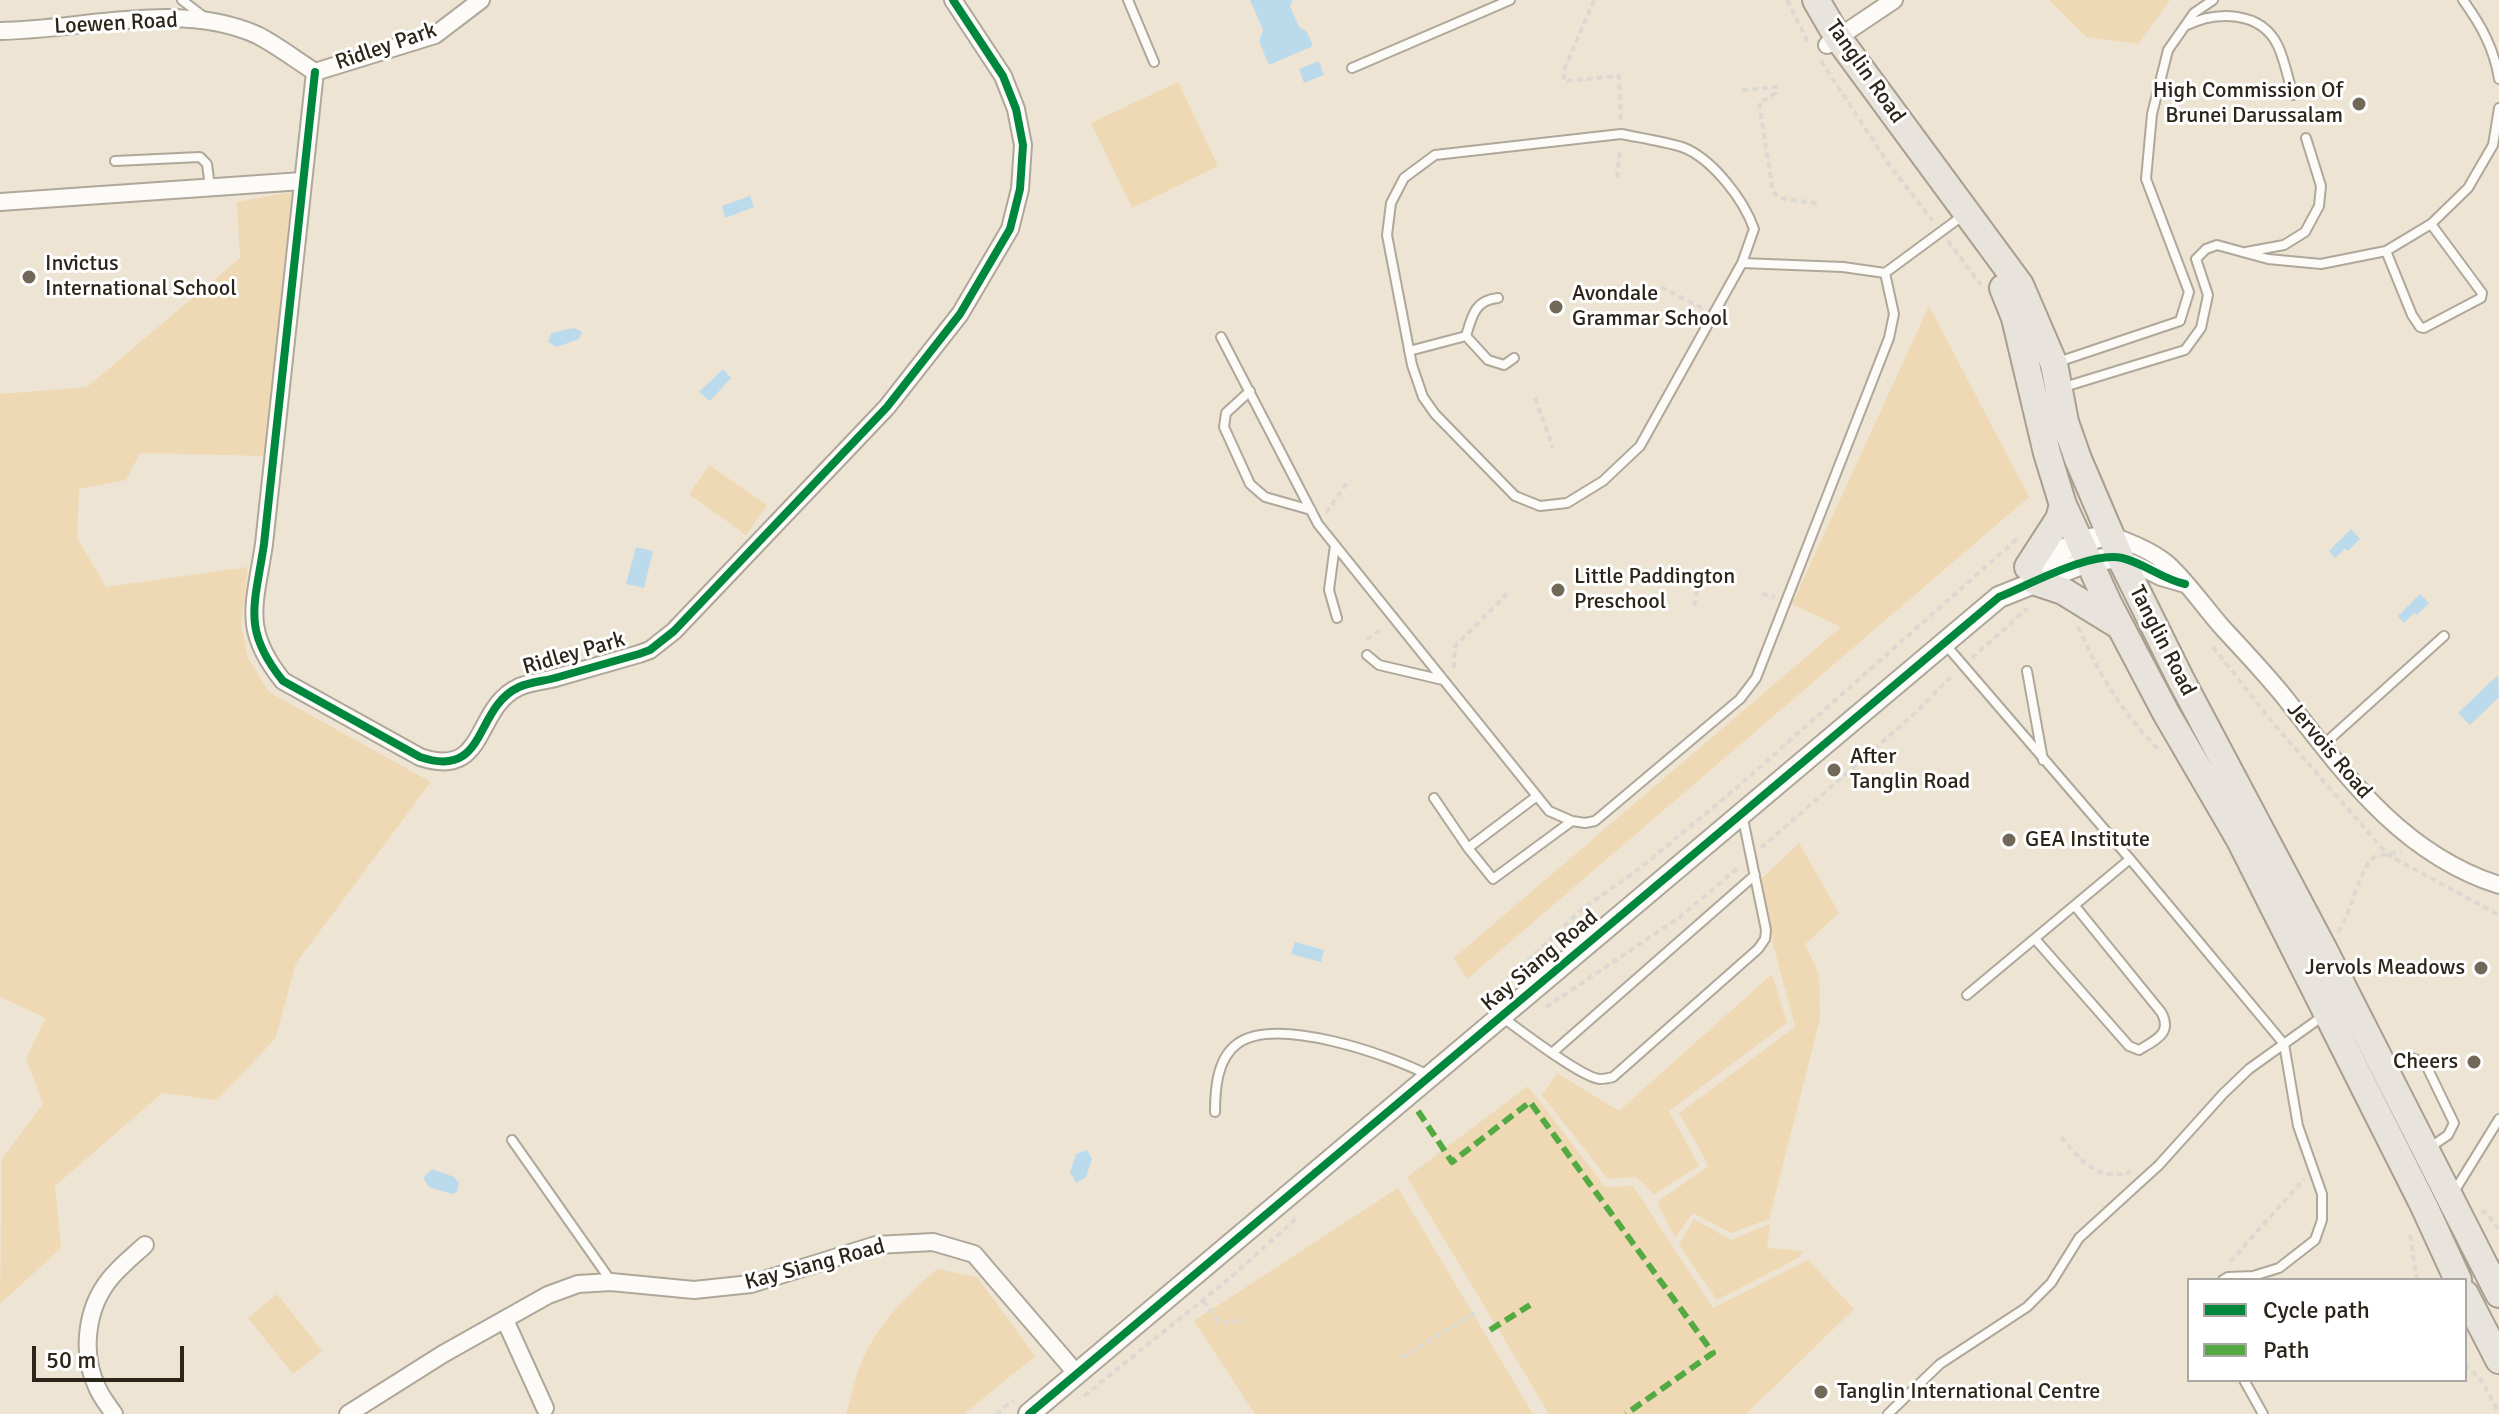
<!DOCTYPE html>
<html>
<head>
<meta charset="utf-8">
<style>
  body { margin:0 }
  #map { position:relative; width:2499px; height:1414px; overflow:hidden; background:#eee4d3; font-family:Signika,sans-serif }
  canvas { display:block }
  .legend { position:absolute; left:2187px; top:1278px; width:280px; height:104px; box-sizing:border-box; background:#fff; border:2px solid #aba8a3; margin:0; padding:10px 14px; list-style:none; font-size:24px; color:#2d2519 }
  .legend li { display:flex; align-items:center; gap:16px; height:40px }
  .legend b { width:40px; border:2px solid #aba8a3 }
  .scale { position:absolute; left:32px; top:1346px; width:152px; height:36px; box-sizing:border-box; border:4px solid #2d2519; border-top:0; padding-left:10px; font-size:24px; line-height:28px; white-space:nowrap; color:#2d2519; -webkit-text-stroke:6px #fff; paint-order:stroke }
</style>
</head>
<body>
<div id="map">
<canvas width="2499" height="1414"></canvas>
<ul class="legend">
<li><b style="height:10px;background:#00873e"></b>Cycle path</li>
<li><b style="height:10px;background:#54aa42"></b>Path</li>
</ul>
<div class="scale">50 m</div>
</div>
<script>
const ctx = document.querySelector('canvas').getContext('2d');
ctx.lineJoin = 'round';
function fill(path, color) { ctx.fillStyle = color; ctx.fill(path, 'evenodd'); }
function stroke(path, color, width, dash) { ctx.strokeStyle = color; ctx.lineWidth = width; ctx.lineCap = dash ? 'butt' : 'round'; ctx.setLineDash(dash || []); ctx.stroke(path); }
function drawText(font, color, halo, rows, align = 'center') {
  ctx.font = font + ' Signika,sans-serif'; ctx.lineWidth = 6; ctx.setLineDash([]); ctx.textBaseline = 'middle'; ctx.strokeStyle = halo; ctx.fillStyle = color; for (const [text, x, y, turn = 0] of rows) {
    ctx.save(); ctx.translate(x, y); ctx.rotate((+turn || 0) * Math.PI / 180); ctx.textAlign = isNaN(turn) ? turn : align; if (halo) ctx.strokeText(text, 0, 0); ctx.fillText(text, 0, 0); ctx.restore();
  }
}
const green = new Path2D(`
  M2049 0H2170L2138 44 2086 37Z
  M1178 82 1218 166 1132 208 1091 123Z
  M292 192 265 456 140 453 126 480 79 489 77 538 106 587 248 567 241 625 248 658 269 692 431 782 296 963 275 1039 217 1100 162 1093 55 1186 61 1248 0 1304 2 1159 43 1104 26 1058 46 1018 0 997V394L87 387 240 258 237 202Z
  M1929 306 2029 497 1467 979 1454 958 1841 627 1792 604Z
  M709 465 767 505 746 535 689 494Z
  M1799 843 1839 913 1805 944 1819 975 1820 1019 1769 1219 1731 1233 1693 1213 1675 1238 1657 1202 1709 1166 1679 1113 1795 1027 1757 883Z
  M1772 974 1787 1023 1669 1111 1699 1166 1654 1194 1636 1177 1608 1179 1542 1095 1557 1073 1619 1111Z
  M1528 1086 1605 1187 1633 1186 1713 1308 1808 1260 1854 1309 1746 1414H1549L1407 1177Z
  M1398 1188 1533 1414H1255L1194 1321Z
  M1694 1219 1731 1240 1770 1224 1767 1248 1803 1251 1800 1257 1717 1300 1679 1245Z
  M937 1269 977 1277 1035 1356 964 1414H846C851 1398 854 1381 860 1366 875 1327 906 1295 937 1269Z
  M277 1294 322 1351 293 1374 248 1318Z`);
const water = new Path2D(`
  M1250 0H1293L1290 6 1299 27 1307 32 1313 46 1269 65 1259 41 1263 30Z
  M1319 61 1324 75 1304 83 1299 69Z
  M750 196 754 207 725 218 722 206Z
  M574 328 582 332 579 339 557 347 548 342 551 333Z
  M723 369 731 378 710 401 699 392Z
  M2351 529 2360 539 2348 551 2345 549 2335 558 2329 551Z
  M636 547 653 551 644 588 626 584Z
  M2420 594 2429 603 2417 615 2414 613 2404 623 2398 616Z
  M2498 675 2499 697 2470 725 2458 713Z
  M1295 942 1324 950 1321 962 1291 954Z
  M1087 1150 1092 1159 1086 1177 1076 1183 1070 1172 1076 1154Z
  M432 1169 454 1177 459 1183 457 1192 452 1194 429 1187 423 1178Z`);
const path = new Path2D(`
  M1594 0 1564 70V81L1619 76 1621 123
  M1787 0 1809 44
  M1821 61 1890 166 1933 221
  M1742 90 1776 87V93L1759 103 1773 192 1781 198 1820 204
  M1617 178 1620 148
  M1948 241 1981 285
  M1661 287 1702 308
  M1535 398 1553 448
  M1326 513 1348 482
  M1762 594 1775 597
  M1694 606 1698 588
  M2078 627C2100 676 2123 714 2161 752
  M1367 640 1383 628
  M2213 647 2273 723 2388 855 2499 915
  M1972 658 2028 608
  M1454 668 1455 646 1509 592
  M1761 848 1910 718 1953 675
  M2338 932C2352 913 2359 866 2375 857 2383 854 2393 853 2401 851
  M1484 1002 1581 910 1639 869 1733 791 2018 538
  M1546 1007 1680 917 1739 867
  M2061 1137C2083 1161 2095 1182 2131 1172
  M2481 1211 2487 1213 2499 1230
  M2410 1235 2417 1280
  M2230 1262 2304 1179
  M1203 1301 1219 1322 1246 1321
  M1401 1358 1478 1311
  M2465 1364 2482 1381 2499 1413
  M1084 1396 1230 1278 1298 1217
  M996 1414 1013 1400`);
const service = new Path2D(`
  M182 0 204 17
  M1128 0 1154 62
  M2463 0C2481 25 2494 48 2499 79
  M2185 26C2216 11 2261 10 2278 46 2285 61 2288 79 2293 95
  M1352 68 1510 0
  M1621 134C1641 138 1662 141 1682 147 1712 158 1744 200 1754 229L1742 263 1640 446 1603 481 1567 503 1540 506 1515 496 1435 414 1423 397 1412 365 1387 235 1391 203 1404 178 1435 155Z
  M115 161 200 157 207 164 210 187
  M2386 251 2412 315 2420 327 2424 328 2481 298 2482 293 2431 224
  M2246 252 2284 245 2305 232 2319 206 2321 186 2306 138
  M1742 263 1843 267 1885 273
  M1885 273 1965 214
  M1466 336 1488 360 1504 365 1514 358
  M1466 336C1472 316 1475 300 1498 298
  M1221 337 1318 524 1549 811 1572 821 1585 823 1595 821 1740 699 1756 678 1889 338 1894 314 1885 273
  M1409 351 1466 336
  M2058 362 2180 321 2189 292 2146 179 2152 114 2168 50 2194 13 2213 0
  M2064 387 2185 350 2201 328 2208 295 2196 259 2206 249 2217 245 2268 259 2321 264 2386 251 2431 224 2468 188 2493 145 2499 108
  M1250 391 1226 413 1224 427 1250 484 1265 497 1311 510
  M1335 545 1329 590 1337 618
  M1945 644 2130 859 2284 1044 2298 1126 2322 1194V1220L2315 1240 2279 1268 2253 1276 2228 1277 2223 1280
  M1367 655 1379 665 1443 680
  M2027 671 2043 760
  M2322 746 2444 636
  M1434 798 1468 848 1493 879 1572 821
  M1468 848 1537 796
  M2035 939 2129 1046 2139 1050C2156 1040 2173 1033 2161 1012L2075 906
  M1967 995 2130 859
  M1502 1017C1520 1030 1582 1078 1600 1079 1605 1079 1609 1078 1613 1077L1758 949 1765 939 1766 930 1742 814
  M1552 1053 1755 875
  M2387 1062 2412 1058 2425 1063 2454 1123 2448 1135 2429 1148
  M1215 1112C1215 1089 1217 1059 1237 1044 1276 1015 1390 1055 1430 1076
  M512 1140 611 1281
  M2451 1191 2457 1187 2499 1119
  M2244 1380 2263 1414
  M1888 1414 1940 1364 2027 1307 2051 1283 2079 1238 2159 1165 2223 1094 2249 1069 2323 1016`);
const minor = new Path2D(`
  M0 31C83 30 178 0 257 35 277 45 296 60 315 72
  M1827 45 1894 0
  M315 72 264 544C255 605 241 629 283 681L420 757C488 780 473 708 519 687 530 682 544 681 555 678 583 670 611 662 639 654L650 650 674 631 887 407 960 314 1010 229 1020 189 1023 145 1016 109 1003 76 953 0
  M315 72 435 35 481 0
  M0 202 302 181
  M2110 535C2128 542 2148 549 2165 562 2182 575 2205 608 2221 626 2243 650 2266 674 2286 699 2346 776 2402 854 2499 885
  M2120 557 2161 577 2185 584
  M505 1320 545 1408
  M114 1414C108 1405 101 1397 97 1387 81 1354 86 1309 109 1280 119 1267 133 1256 145 1245
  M348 1414 443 1354 548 1295 578 1284 611 1282 694 1290 751 1284 876 1245 933 1242 974 1254 1077 1374`);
const tertiary = new Path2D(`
  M2028 567 2081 541 2110 535
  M1029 1414 1999 597 2089 561 2120 557`);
const primary = new Path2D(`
  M1816 0 1838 38 2020 285 2054 364 2065 422 2078 459 2120 557 2180 678 2324 950 2499 1294
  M2003 288 2015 318 2047 453 2063 505 2108 603 2166 713 2240 840 2424 1206 2458 1280
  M2028 567 2059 519 2063 505
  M2036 582 2063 591 2118 625
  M2465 1294 2499 1360`);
const quiet = new Path2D(`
  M1418 1111 1452 1162 1530 1102 1713 1353 1626 1414
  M1490 1330 1530 1305`);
const cycleway = new Path2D(`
  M315 72 264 544C255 605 241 629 283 681L420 757C488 780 473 708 519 687 530 682 544 681 555 678 583 670 611 662 639 654L650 650 674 631 887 407 960 314 1010 229 1020 189 1023 145 1016 109 1003 76 953 0
  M1029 1414 1999 597C2029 585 2090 551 2122 558 2144 563 2162 579 2185 584`);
const markers = [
  [2359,104,8,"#71685a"],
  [29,277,8,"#71685a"],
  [1556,307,8,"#71685a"],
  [1558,590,8,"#71685a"],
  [1834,770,8,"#71685a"],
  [2009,840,8,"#71685a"],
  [2481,968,8,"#71685a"],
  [2474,1062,8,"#71685a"],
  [1821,1392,8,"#71685a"]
];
const streetNames = [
  ["Loewen Road",116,24,-3],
  ["Ridley Park",386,47,-19],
  ["Tanglin Road",1865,72,55],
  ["Tanglin Road",2162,641,63],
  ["Ridley Park",574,654,-16],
  ["Jervois Road",2329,751,50],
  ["Kay Siang Road",1540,961,-40],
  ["Kay Siang Road",815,1265,-15]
];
const poiNames = [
  ["High Commission Of",2343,91,"right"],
  ["Brunei Darussalam",2343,116,"right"],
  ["Invictus",45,264],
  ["International School",45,289],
  ["Avondale",1572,294],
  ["Grammar School",1572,319],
  ["Little Paddington",1574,577],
  ["Preschool",1574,602],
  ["After",1850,757],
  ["Tanglin Road",1850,782],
  ["GEA Institute",2025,840],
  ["Jervols Meadows",2465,968,"right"],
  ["Cheers",2458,1062,"right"],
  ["Tanglin International Centre",1837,1392]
];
fill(green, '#efd9b4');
fill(water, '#bbdaec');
stroke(service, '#afa79a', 12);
stroke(minor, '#afa79a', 20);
stroke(tertiary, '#afa79a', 24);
stroke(primary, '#a99f8e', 30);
stroke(path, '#dcd9d3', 4, [6, 4]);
stroke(service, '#fcfbf8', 8);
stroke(minor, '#fcfbf8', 16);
stroke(tertiary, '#fcfbf8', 20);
stroke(primary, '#e8e3dc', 26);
stroke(quiet, '#54aa42', 6, [12, 6]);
stroke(cycleway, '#00873e', 8);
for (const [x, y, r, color] of markers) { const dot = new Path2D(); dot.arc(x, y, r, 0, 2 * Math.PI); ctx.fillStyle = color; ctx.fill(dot); stroke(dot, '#fff', 3); }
drawText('22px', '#2d2519', '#fff', streetNames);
drawText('22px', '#2d2519', '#fff', poiNames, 'left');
</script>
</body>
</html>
